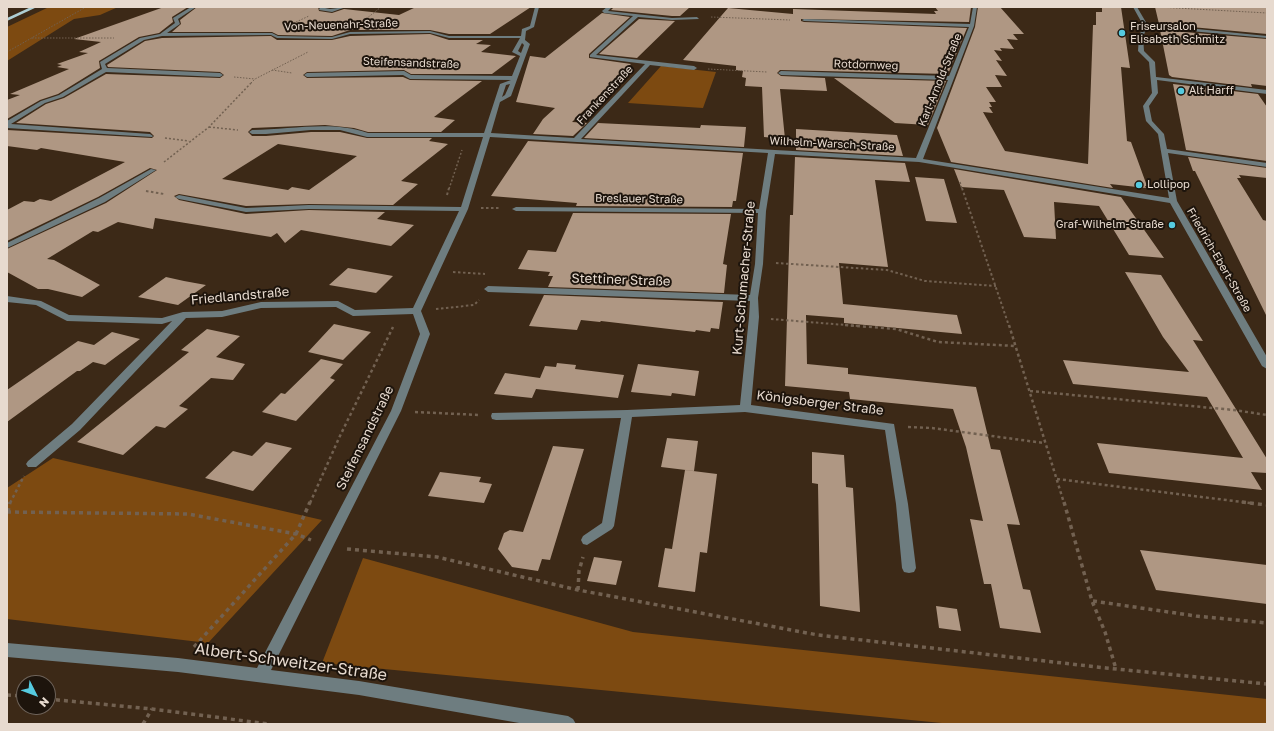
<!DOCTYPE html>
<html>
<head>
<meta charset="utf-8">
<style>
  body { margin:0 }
  #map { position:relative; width:1274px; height:731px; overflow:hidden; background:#3c2917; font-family:"Golos Text",sans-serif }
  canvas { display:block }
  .frame { position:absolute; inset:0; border:8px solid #e7dacf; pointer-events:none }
  .north { position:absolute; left:16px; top:675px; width:40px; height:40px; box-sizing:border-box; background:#1d140c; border:1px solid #6e635a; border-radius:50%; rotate:132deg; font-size:11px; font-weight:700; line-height:16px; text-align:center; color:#e7dacf }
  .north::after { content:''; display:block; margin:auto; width:14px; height:18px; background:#55cadf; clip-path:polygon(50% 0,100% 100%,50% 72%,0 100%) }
</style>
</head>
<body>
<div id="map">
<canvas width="1274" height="731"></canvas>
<div class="frame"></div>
<div class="north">N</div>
</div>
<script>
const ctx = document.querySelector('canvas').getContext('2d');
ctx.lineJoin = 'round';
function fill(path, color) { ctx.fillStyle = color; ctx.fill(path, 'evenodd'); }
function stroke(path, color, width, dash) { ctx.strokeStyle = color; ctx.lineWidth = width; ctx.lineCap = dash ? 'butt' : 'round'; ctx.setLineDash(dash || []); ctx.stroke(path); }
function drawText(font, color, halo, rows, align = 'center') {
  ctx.font = font + ' "Golos Text",sans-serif'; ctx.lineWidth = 4; ctx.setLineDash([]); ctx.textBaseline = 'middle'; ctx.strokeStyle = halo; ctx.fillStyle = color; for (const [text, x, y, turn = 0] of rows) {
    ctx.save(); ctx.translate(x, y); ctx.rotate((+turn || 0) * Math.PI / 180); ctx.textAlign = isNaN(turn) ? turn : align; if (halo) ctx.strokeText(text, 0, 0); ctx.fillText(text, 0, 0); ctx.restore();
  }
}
const green = new Path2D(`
  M49 7H118L100 15 74 19 7 61V27Z
  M661 66 716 72 703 108 628 103Z
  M53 458 322 520 208 643 7 619V488Z
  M363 558 633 632 1267 699V724H952L322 663Z`);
const building = new Path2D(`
  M164 7H188L172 17 173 22 159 33 139 37 99 61 100 68 58 94 40 100 7 119V100L20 95 10 94 69 69 57 67 62 65 57 64 88 53 79 52 101 42 74 39Z
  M197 7H318L319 11 332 13 344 9 399 15 416 7H531L490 34H449L430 30H350L332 36 278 35 272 32H172L181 24 180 20Z
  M614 7H690L680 16H672L611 10Z
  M935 7H971L969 22 801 19V21L804 22 967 28 948 74 780 70 777 73 781 76 825 78 827 91 780 89 785 139 764 137 762 87 745 86 746 78 742 77 743 71 736 70V66L683 60 728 8 793 14V9L936 14 934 11H938Z
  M978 7H1000L1024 34H1013L1018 40 1007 39 1014 49 1000 48 1002 51 994 50 1002 61 996 60 1007 76 995 75 1002 87H986L996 102H989L992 107H989L993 113 983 112 1005 151 1088 164 1093 25H1096V12H1102V7H1121L1130 68 1121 67 1127 141 1131 142 1147 186H1145L1146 188 1110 184 1113 188 951 162 937 128 975 27Z
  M1155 7H1267V34L1159 24Z
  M602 13 630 17 589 54V58L631 64 572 122 587 123 573 136 533 134 543 119 555 108 516 102 530 56 545 58Z
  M639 19 675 21 637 58 599 54Z
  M1160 30 1267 39V86L1251 84 1252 87 1172 77 1169 75Z
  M430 34 449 40H483L476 44 491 45 481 52 516 56 492 74H411L404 70 307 72 303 75 307 78 403 77 410 80 482 81 434 117 455 120 441 132H368L354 128 325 125 252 128 248 132 252 136H266L311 132H340L367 138H432L429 141 448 144 401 181 418 184 393 205 309 204 246 206 179 194 174 196 179 200 246 214 309 210 385 212 377 219 414 225 391 246 301 230 285 243 277 233 271 237 155 218 153 229 118 222 98 232 93 231 47 259 54 260 100 285 82 297 48 289H38L7 272V249L106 203 157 170 150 168 98 197 7 241V210L24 201 34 202 40 199 51 201 125 162 41 148 37 150 7 146V130L152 138 154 136 150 132 16 123 46 104 64 98 106 74 220 78 224 75 220 72 108 67 107 65 145 41 162 38 271 36 277 40H332L350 36ZM278 144 357 156 309 190 292 187 288 190 222 179Z
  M834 78 946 81 928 125 895 123Z
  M1173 84 1258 94 1267 107V161L1186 150Z
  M598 123 700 128 701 125 746 127 744 147 584 138Z
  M796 129 897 135 903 156 796 150Z
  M528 141 743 153 736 201H733L732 207 576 206 577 203 491 196Z
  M795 157 905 163 910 182 875 180 888 267 839 263 843 304 957 315 962 334 844 323V318L806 315 807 364 848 368V374L976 387 991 449 1000 450 1020 525 1007 524 1023 589 1030 590 1041 633 1000 628 991 584H984L970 519 983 521 966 447 953 409 850 399 849 392 785 386 790 215H793Z
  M1188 157 1267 168V178L1239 175 1241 178H1237L1263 220 1267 221V317L1195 171H1193Z
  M954 169 1121 197 1164 258 1129 255 1099 206 1054 202 1056 239 1024 237 1004 190 961 187Z
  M915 177 944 179 957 223 926 221Z
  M573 213 731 214 723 264 727 265 724 293 548 287 553 276H548L550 272 518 269 528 250 556 252Z
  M348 268 393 276 376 293 329 285Z
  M1125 272 1161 275 1203 341 1193 340 1267 459V473L1251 472 1262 490 1109 473 1097 443 1243 458 1207 397 1073 384 1063 360 1189 372 1163 337Z
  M166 277 184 281 206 285 178 305 138 297Z
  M544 295 723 302 719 329 711 328 710 332 696 330 695 332 601 321 600 322 581 320 577 330 529 326Z
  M334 324 371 332 343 360 308 352Z
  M207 329 240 336 216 357 245 364 233 380 211 378 179 406 188 409 165 428 156 426 123 455 77 442 189 352 181 350Z
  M112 332 140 339 105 365 93 362 80 371H77L7 422V390L78 341 94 345Z
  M321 359 343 364 330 378 335 380 296 421 262 412 281 393 285 394Z
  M557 363 576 365 575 369 624 375 618 398 536 389 532 398 494 394 505 373 540 378 545 366 556 367Z
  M638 364 699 371 695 396 672 393 671 396 631 392Z
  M667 438 698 441 694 471 661 467Z
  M266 442 292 448 253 491 205 478 233 451 252 456Z
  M553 446 584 449 550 560 542 559 538 571 512 567 498 549 504 533 510 530 523 532Z
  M812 452 844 455 846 487 853 488 860 612 820 606 818 484 812 483Z
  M685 470 717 474 707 553 700 552 695 592 658 587 665 548 672 549Z
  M440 472 481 477 479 482 492 484 484 503 428 496Z
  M1140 550 1267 565V604L1156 590Z
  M594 557 622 561 616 585 587 581Z
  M936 606 957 609 961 631 939 628Z`);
const pathFar4 = new Path2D(`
  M1158 7 1267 13
  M711 17 790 20
  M366 19 381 7
  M296 22 309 16
  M32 38H114
  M7 52 86 7
  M708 69 767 72
  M272 70 292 73
  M234 77 255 79
  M251 83 255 79 308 52`);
const pathFar3 = new Path2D(`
  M209 127 238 130
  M165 138 189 141
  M164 162 209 127 252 82
  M960 182 962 189
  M449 189 462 150`);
const pathFar2 = new Path2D(`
  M962 188 1009 326
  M146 191 164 194
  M447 195 449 188
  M481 208H500
  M776 263 887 270 925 281 996 286
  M453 272 485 274
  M436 309 474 305 479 300
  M771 319 858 326`);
const pathFar1 = new Path2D(`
  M845 325 896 329 938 342 1016 346
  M1009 325 1064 503
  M1030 391 1234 410 1267 415
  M415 412 480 415
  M908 427 932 428 1044 443
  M1057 479 1250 503
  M10 503 24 476
  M310 503 339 438 393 327`);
const path = new Path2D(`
  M1064 502 1092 601 1105 632 1116 669
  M1242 502 1267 505
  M7 512 188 514 296 534 311 540
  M8 512 10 502
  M347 549 437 557 578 590 818 635 1106 668 1267 684
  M578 590 579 571 583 557
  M1093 601 1196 616 1267 623
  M194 647 296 534 310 502
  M7 695 24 696
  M48 699 152 709 269 724
  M143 724 152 709`);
const minor = new Path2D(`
  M191 7H196L178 19 180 24 167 33H272L278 36 332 37 350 32 430 31 449 36H521L522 29 530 26 535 7H539L534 27 526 31 525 40 530 44 511 96 500 102 491 133 574 138 645 64 590 57V55L633 16 604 13 602 11 607 7H612L608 11 672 18 697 17 699 19 672 20 638 17 596 55 694 66 697 68 694 70 650 65 581 139 916 158 948 80 781 75 778 73 781 71 949 76 969 27 804 21 802 20 804 19 970 24 973 7H977L974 26 923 159 1169 198 1158 134 1146 121 1143 106 1152 93 1149 62 1138 51 1139 37 1143 25 1133 7H1137L1147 24 1267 36V38L1147 27 1143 37 1144 51 1155 62 1156 77 1267 90V94L1157 80 1158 93 1149 106 1152 121 1164 134 1167 149 1267 163V167L1168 153 1177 201 1267 357V369L1262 366 1170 203 919 162 775 154 766 211 763 264 758 298 759 317 751 405 894 424 908 504 916 568 914 572 909 573 904 572 902 568 896 504 885 430 745 412 632 417 614 526 612 529 587 545 583 544 581 540 583 536 602 523 621 418 496 420 492 419 491 416 492 413 627 410 740 405 749 317 750 301 488 292 484 289 488 286 750 295 755 264 758 213 516 211 512 209 516 207 759 209 768 153 490 137 468 209 421 311 430 334 401 411 271 670 359 681 568 716 573 719 576 724H525L359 695 178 672 7 657V643L178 658 257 668 391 411 420 334 413 314 353 316 336 307 261 308 222 317 186 318 80 430 36 467H28L26 464 28 461 72 424 172 321 162 324 67 321 36 305 7 302V296L41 301 69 315 162 318 183 312 222 311 261 302 338 301 355 310 413 308 459 211 309 209 246 212 179 199 175 197 179 195 246 208 309 205 461 207 483 137H367L340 130H311L266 134H252L249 132 252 130C291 130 330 120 368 133H484L500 84 511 80 410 79 403 75 307 77 304 75 307 73 404 71 411 75 512 76 520 56 512 52 520 38H449L430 33 350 34 332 39 277 38 271 35 162 36 144 40 105 64 107 68 220 73 223 75 220 77 106 72 63 97 45 103 11 124 150 134 153 136 152 137 7 128V121L41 101 59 95 102 69 100 62 140 38 160 34 175 23 173 18ZM522 43 524 45 521 53 518 51ZM510 84 505 95 502 97 506 85Z
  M320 7 330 9 346 7 332 12 319 10Z
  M151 169 156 170 105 202 7 248V243L99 198Z`);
const major = new Path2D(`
  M31 7H37L7 21V18Z`);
const markers = [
  [1122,33,4,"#55cadf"],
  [1181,91,4,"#55cadf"],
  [1139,185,4,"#55cadf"],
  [1172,225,4,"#55cadf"]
];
const farStreetnames = [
  ["Von-Neuenahr-Straße",341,25,-2],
  ["Steifensandstraße",411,63,2],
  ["Rotdornweg",866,65,2],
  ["Karl-Arnold-Straße",940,80,-68],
  ["Frankenstraße",605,95,-47],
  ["Wilhelm-Warsch-Straße",832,144,3],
  ["Breslauer Straße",639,199,1],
  ["Friedrich-Ebert-Straße",1219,260,60]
];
const farPoinames = [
  ["Friseursalon",1130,27],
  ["Elisabeth Schmitz",1130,40],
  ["Alt Harff",1189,91],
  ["Lollipop",1147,185],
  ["Graf-Wilhelm-Straße",1164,225,"right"]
];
const streetNames = [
  ["Kurt-Schumacher-Straße",744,278,-85],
  ["Stettiner Straße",621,280,2],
  ["Friedlandstraße",240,296,-5],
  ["Königsberger Straße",820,403,7],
  ["Steifensandstraße",365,438,-64]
];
const nearStreetnames = [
  ["Albert-Schweitzer-Straße",291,662,8]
];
fill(green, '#7d4a11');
fill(building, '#af9783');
stroke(pathFar4, '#726151', 1, [1.5, 1.5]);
stroke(pathFar3, '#726151', 1.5, [2, 2]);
stroke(pathFar2, '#726151', 2, [2.5, 2.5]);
stroke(pathFar1, '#726151', 2.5, [3, 3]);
stroke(path, '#726151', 3.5, [4, 4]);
fill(minor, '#6e7d80');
fill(major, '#aeced4');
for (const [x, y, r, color] of markers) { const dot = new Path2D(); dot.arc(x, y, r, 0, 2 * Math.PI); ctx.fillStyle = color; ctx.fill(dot); stroke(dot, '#1d140c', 1.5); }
drawText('11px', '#e7dacf', '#1d140c', farStreetnames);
drawText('11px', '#e7dacf', '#1d140c', farPoinames, 'left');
drawText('13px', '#e7dacf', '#1d140c', streetNames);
drawText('16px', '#e7dacf', '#1d140c', nearStreetnames);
</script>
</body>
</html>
